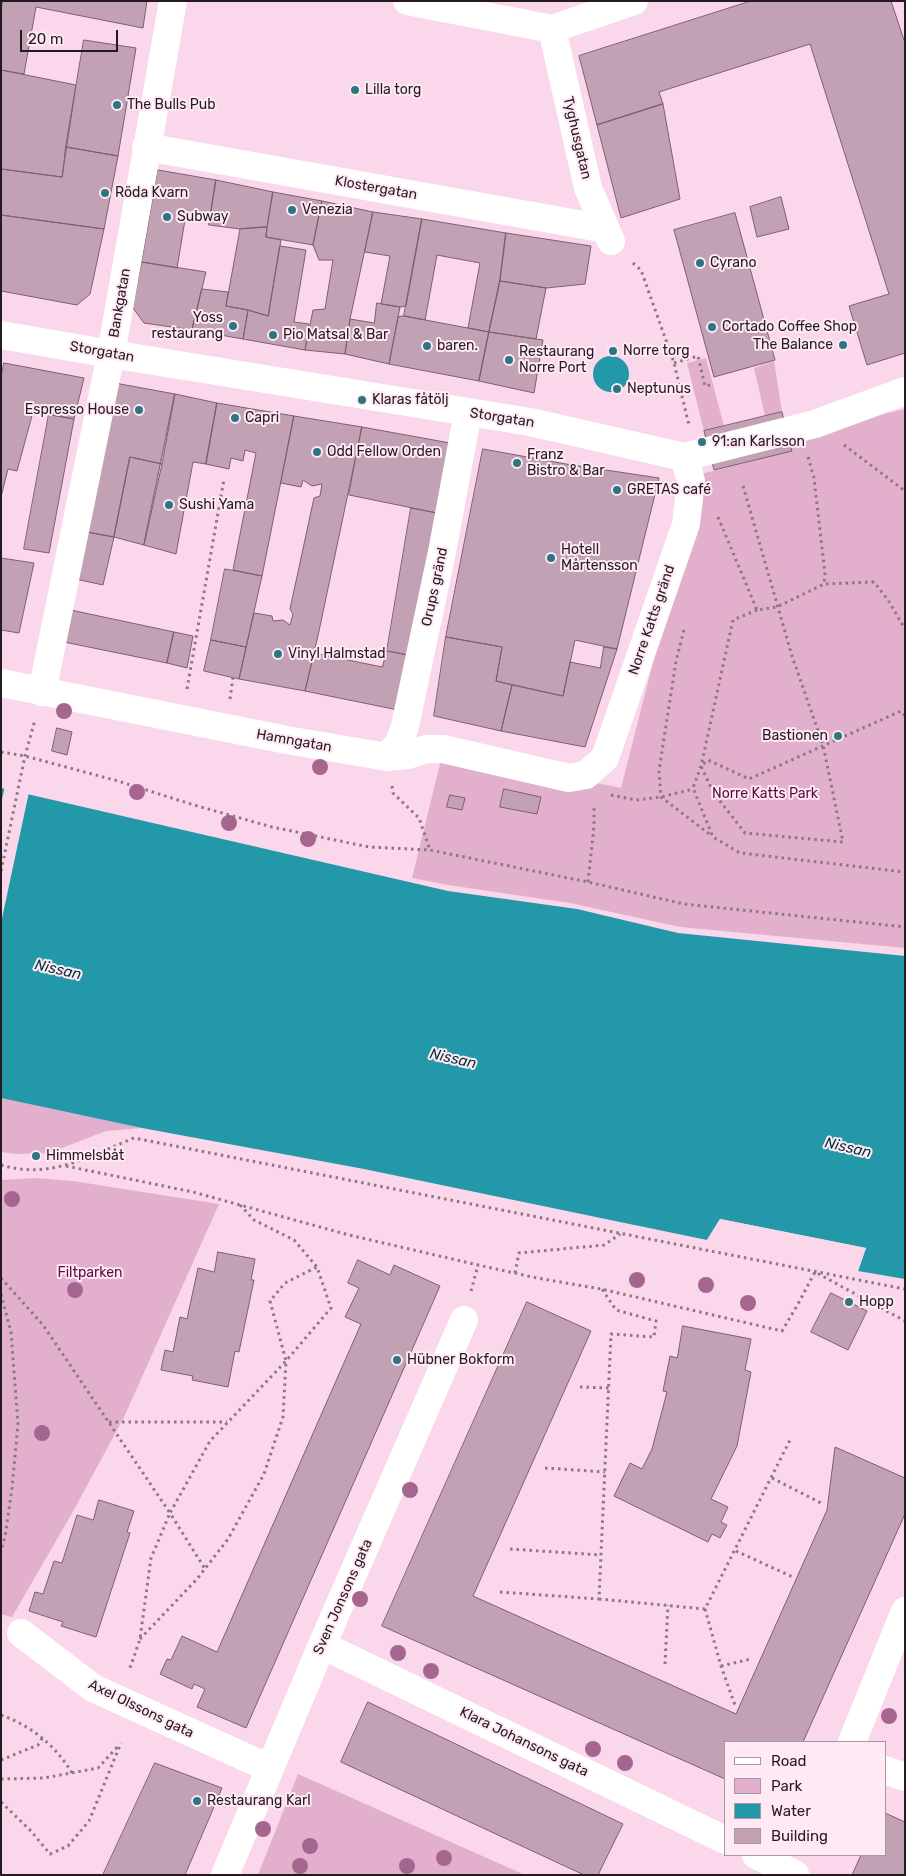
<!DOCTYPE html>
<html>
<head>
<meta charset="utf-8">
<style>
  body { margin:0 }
  #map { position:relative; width:906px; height:1876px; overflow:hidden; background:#fad7ea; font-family:Rubik,sans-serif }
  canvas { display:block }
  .frame { position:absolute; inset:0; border:2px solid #261a21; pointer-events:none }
  .legend { position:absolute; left:724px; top:1741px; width:162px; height:115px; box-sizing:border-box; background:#fee9f4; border:1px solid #a896a0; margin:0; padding:6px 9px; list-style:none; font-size:15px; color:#261a21 }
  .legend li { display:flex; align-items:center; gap:10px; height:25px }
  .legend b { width:25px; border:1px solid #a896a0 }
  .scale { position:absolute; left:20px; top:30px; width:98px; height:22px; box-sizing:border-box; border:2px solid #261a21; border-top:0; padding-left:6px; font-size:15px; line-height:18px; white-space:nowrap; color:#261a21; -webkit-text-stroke:4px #fee9f4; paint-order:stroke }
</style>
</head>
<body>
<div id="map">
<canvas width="906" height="1876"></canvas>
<div class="frame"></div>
<ul class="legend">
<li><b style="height:6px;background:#fff"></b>Road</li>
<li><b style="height:14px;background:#e2b0cc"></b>Park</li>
<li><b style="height:14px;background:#2398a9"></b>Water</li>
<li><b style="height:14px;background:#c3a1b4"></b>Building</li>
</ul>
<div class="scale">20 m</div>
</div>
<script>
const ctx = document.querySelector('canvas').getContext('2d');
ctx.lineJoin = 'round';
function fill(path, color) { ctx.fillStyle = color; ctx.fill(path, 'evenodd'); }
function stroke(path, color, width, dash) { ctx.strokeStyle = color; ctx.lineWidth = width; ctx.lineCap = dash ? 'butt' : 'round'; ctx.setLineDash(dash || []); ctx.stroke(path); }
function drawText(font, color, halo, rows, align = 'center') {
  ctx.font = font + ' Rubik,sans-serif'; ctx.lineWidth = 4; ctx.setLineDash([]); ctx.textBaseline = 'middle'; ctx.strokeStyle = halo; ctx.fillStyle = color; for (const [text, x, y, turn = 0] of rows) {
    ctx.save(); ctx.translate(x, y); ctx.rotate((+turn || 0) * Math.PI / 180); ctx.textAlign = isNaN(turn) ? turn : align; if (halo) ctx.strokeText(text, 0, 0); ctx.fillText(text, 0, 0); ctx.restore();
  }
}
const green = new Path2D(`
  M706 358 724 426 704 431 687 363Z
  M774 361 782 412 765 416 754 368Z
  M905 409V948L680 927 570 903 448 885 412 878 443 752 621 788 701 474 791 451 789 440 829 426Z
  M1 1098 142 1128 106 1131 49 1153 16 1154 1 1152Z
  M35 1178 73 1181 219 1204 125 1415 75 1508 12 1617 1 1614V1180Z
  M298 1774 525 1875H258Z`);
const water = new Path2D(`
  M593 374a18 18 0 1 1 36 0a18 18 0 1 1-36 0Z
  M1 788 448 891 577 909 678 933 905 956V1279L858 1271 866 1248 720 1219 707 1240 364 1169 142 1128 1 1098Z`);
const pier = new Path2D(`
  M5 786 29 792 1 923V804Z
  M720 1219 866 1248 858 1271 856 1270 863 1250 721 1221 710 1241 707 1240Z`);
const building = new Path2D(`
  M3 1H147L143 28 36 7 24 74 1 70V12Z
  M751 1H891L905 43V353L867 365 849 306 889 294 810 44 659 92 663 104 597 125 579 56Z
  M84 40 136 48 118 156 66 147Z
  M1 70 76 85 62 177 1 169Z
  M663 104 680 199 621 218 597 125Z
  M66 147 118 156 104 229 1 215V169L62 177Z
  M158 170 216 180 210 218 186 214 177 268 142 262Z
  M216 180 273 192 267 227 240 229 209 225Z
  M273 192 322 201 313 245 266 237Z
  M781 197 789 229 757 237 750 207Z
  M322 201 373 212 350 319 345 354 305 350 313 310 325 309 333 260H319L313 245Z
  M373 212 422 219 406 306 400 307 381 304 390 256 365 252Z
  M735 213 775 360 714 377 674 230Z
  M1 215 104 229 90 294 77 305 1 291Z
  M422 219 506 233 500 281 489 332 468 328 480 263 437 255 425 320 404 316Z
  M267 227 266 237 281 240 268 316 248 310 226 306 240 229Z
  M506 233 591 246 585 284 546 288 500 281Z
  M280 246 306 250 294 322 309 324 305 350 243 339 248 310 268 316Z
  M142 262 206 272 192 330 144 323 133 308Z
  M500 281 546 288 536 339 489 332Z
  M202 289 228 292 226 306 248 310 243 339 192 330Z
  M377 303 400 307 389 364 345 354 350 319 374 323Z
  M404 316 489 332 479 381 389 364 398 317Z
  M489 332 543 340 534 393 479 381Z
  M4 363 84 378 74 419 33 412 17 471 8 469 1 497V378Z
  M118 382 120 384 175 394 162 464 130 457 114 537 81 531Z
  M175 394 217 403 206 464 193 462 176 554 144 545Z
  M217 403 294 416 262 576 233 570 256 453 245 450 243 461 231 458 229 469 206 464Z
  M782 412 792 451 714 470 704 431Z
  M49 414 74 419 49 553 24 549Z
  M294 416 362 427 319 631 305 691 239 679 254 613 272 616 273 621 283 620 290 625 293 614 290 609 314 498 320 496 322 484 312 486 303 480 301 487 281 483Z
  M362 427 450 443 437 513 349 495Z
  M483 449 566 464 659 478 617 649 575 640 563 696 496 681 502 647 446 637Z
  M130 457 162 464 144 545 114 537Z
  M411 508 437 513 408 655 387 651Z
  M81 531 114 537 103 585 71 578Z
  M1 558 34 563 19 633 1 630Z
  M225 569 262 576 246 647 211 640Z
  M66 609 174 632 167 663 59 641Z
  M174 632 193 636 187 668 167 663Z
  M446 637 502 647 496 681 512 685 501 731 434 716Z
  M211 640 246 647 239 679 204 671Z
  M604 647 617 649 585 747 501 731 512 685 563 696 570 662 600 668Z
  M387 651 408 655 398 710 305 691 314 653 382 667Z
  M57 728 72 732 67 755 52 751Z
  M504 789 541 797 537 814 500 807Z
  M450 795 465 798 462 810 447 807Z
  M218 1252 255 1259 251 1280H254L239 1352 235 1351 228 1387 192 1380 193 1376 161 1370 165 1350 173 1352 180 1317 187 1319 198 1268 214 1272Z
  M358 1260 390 1275 394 1265 440 1286 246 1728 197 1707 205 1689 194 1684 192 1689 160 1674 167 1659 171 1660 182 1636 217 1652 361 1324 345 1317 359 1288 348 1283Z
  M831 1293 867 1311 848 1350 811 1332Z
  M527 1302 591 1331 473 1596 736 1714 827 1510 835 1447 905 1478V1514L803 1742H725V1779L382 1626Z
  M683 1326 751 1339 745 1370 751 1372 737 1446 711 1499 728 1507 721 1522 727 1525 720 1538 712 1534 708 1542 614 1496 630 1463 642 1469 652 1449 667 1392 663 1391 670 1356 677 1358Z
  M99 1500 134 1511 127 1532 130 1533 96 1637 61 1626 63 1622 29 1611 35 1592 43 1594 54 1561 62 1563 77 1515 93 1520Z
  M368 1702 623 1824 598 1875H584L341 1762Z
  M155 1763 222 1788 185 1875H103Z
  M885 1813 905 1822V1875H852L861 1855H885Z`);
const path = new Path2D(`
  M633 263 641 270 674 363 689 425
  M674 363 698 356 705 386 714 384
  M844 445 905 491
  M808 457 814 478 825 574 824 584
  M743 486 792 656 823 745 843 842 745 833 713 792 701 766 708 760 749 779 901 711 905 716
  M718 517 757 610 777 607 824 584 874 582 888 600 905 629
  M757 610 733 620 701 766 693 788 713 837 740 853 905 872
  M684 630 676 661 659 771 661 797 712 836
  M187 689 224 479
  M230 699 233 677
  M1 752 25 756 118 781 194 805 272 827 369 847 430 850 588 882 684 904 905 927
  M392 786 393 793 419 818 430 850
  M611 795 636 800 661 797 693 789
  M1 871 25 756 35 720
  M588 882 594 826V804
  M1 1165C51 1180 89 1156 134 1138L905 1289
  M66 1166 193 1192 349 1235 478 1265 537 1278 601 1289 782 1331 798 1304 815 1272 905 1321
  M240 1205 254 1220 294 1240 317 1267
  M515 1273 519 1253 604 1245 620 1234
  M1 1278 43 1325 170 1513 151 1558 140 1639 129 1671
  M471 1291 478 1265
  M1 1294 11 1332 18 1424 12 1488 5 1537 1 1550
  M580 1387 609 1388
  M109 1422H227
  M545 1468 605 1472
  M772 1478 823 1504
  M510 1549 601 1555
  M736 1551 795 1578
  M500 1592 599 1599 611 1334 654 1337 656 1321 616 1310 602 1289
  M599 1599 705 1609 791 1438
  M705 1609 721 1666 736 1708
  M140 1639 197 1579 228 1539 264 1474 283 1417 286 1361 270 1301 285 1283 317 1267 331 1308 286 1361 210 1441 170 1513 205 1569
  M665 1664 668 1605
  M721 1666 751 1659
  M1 1715C32 1726 56 1746 72 1773
  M1 1760 38 1745 43 1737
  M1 1779 44 1778 98 1768 119 1745
  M1 1802 31 1831 50 1854 68 1846 89 1821 121 1743`);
const minor = new Path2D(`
  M407 1 552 29 634 1
  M552 29 588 188 611 241
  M146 147 606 229
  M1 335 111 354 530 422 684 457 815 424 905 391
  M1 683 287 740 387 757 408 755 426 749H443L569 778 586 775 605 758 686 524 691 481 684 457
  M42 692 111 354 173 1
  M387 757 399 743 405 726 442 552 468 412
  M21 1633 93 1688 269 1768
  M322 1645 725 1840
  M852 1742 905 1611
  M885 1770 905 1777
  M756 1855 795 1874
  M225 1875 322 1645 464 1320`);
const trees = [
  [64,711],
  [320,767],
  [137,792],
  [229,823],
  [308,839],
  [12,1199],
  [637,1280],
  [706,1285],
  [75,1290],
  [748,1303],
  [42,1433],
  [410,1490],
  [360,1599],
  [398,1653],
  [431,1671],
  [889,1716],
  [593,1749],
  [625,1763],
  [263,1829],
  [310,1846],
  [444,1858],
  [300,1866],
  [407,1866]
];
const markers = [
  [355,90,5,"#2d7580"],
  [117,105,5,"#2d7580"],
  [105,193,5,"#2d7580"],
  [292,210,5,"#2d7580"],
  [167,217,5,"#2d7580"],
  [700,263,5,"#2d7580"],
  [233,326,5,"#2d7580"],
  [712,327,5,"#2d7580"],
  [273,335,5,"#2d7580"],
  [843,345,5,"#2d7580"],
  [427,346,5,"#2d7580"],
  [613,351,5,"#2d7580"],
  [509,360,5,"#2d7580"],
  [617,389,5,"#2d7580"],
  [362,400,5,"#2d7580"],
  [139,410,5,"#2d7580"],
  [235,418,5,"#2d7580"],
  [702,442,5,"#2d7580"],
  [317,452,5,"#2d7580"],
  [517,463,5,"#2d7580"],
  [617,490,5,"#2d7580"],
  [169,505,5,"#2d7580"],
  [551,558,5,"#2d7580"],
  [278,654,5,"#2d7580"],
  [838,736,5,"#2d7580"],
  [36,1156,5,"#2d7580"],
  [849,1302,5,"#2d7580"],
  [397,1360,5,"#2d7580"],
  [197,1801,5,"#2d7580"]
];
const poiNames = [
  ["Lilla torg",365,90],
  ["The Bulls Pub",127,105],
  ["Röda Kvarn",115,193],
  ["Venezia",302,210],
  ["Subway",177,217],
  ["Cyrano",710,263],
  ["Yoss",223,318,"right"],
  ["restaurang",223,334,"right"],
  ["Cortado Coffee Shop",722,327],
  ["Pio Matsal & Bar",283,335],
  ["The Balance",833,345,"right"],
  ["baren.",437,346],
  ["Norre torg",623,351],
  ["Restaurang",519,352],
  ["Norre Port",519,368],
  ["Neptunus",627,389],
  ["Klaras fåtölj",372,400],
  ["Espresso House",129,410,"right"],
  ["Capri",245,418],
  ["91:an Karlsson",712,442],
  ["Odd Fellow Orden",327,452],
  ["Franz",527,455],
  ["Bistro & Bar",527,471],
  ["GRETAS café",627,490],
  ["Sushi Yama",179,505],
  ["Hotell",561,550],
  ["Mårtensson",561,566],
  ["Vinyl Halmstad",288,654],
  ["Bastionen",828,736,"right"],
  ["Himmelsbåt",46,1156],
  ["Hopp",859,1302],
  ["Hübner Bokform",407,1360],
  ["Restaurang Karl",207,1801]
];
const streetNames = [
  ["Tyghusgatan",577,138,77],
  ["Klostergatan",376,188,10],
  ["Bankgatan",120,303,-80],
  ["Storgatan",102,352,10],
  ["Storgatan",502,418,9],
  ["Orups gränd",435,587,-78],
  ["Norre Katts gränd",652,620,-71],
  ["Hamngatan",294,741,10],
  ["Sven Jonsons gata",343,1597,-66],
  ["Axel Olssons gata",141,1709,26],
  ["Klara Johansons gata",524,1742,26]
];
const parkNames = [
  ["Norre Katts Park",765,794],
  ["Filtparken",90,1273]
];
const waterNames = [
  ["Nissan",58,970,13],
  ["Nissan",453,1059,13],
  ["Nissan",848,1148,13]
];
fill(green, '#e2b0cc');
fill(water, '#2398a9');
fill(pier, '#fad7ea');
fill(building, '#c3a1b4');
stroke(building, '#7d5f70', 1);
stroke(path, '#8e7784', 3, [2.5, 4]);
stroke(minor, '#fff', 28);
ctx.fillStyle = '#a4668f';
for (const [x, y] of trees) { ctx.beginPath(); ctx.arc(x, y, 8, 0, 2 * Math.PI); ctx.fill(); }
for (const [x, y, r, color] of markers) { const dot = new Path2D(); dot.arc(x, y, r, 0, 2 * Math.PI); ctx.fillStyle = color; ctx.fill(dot); stroke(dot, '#fee9f4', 2); }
drawText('14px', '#261a21', '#fee9f4', poiNames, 'left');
drawText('14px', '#261a21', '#fee9f4', streetNames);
drawText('14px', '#5e0945', '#fee9f4', parkNames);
drawText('italic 15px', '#00343b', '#fee9f4', waterNames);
</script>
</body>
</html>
